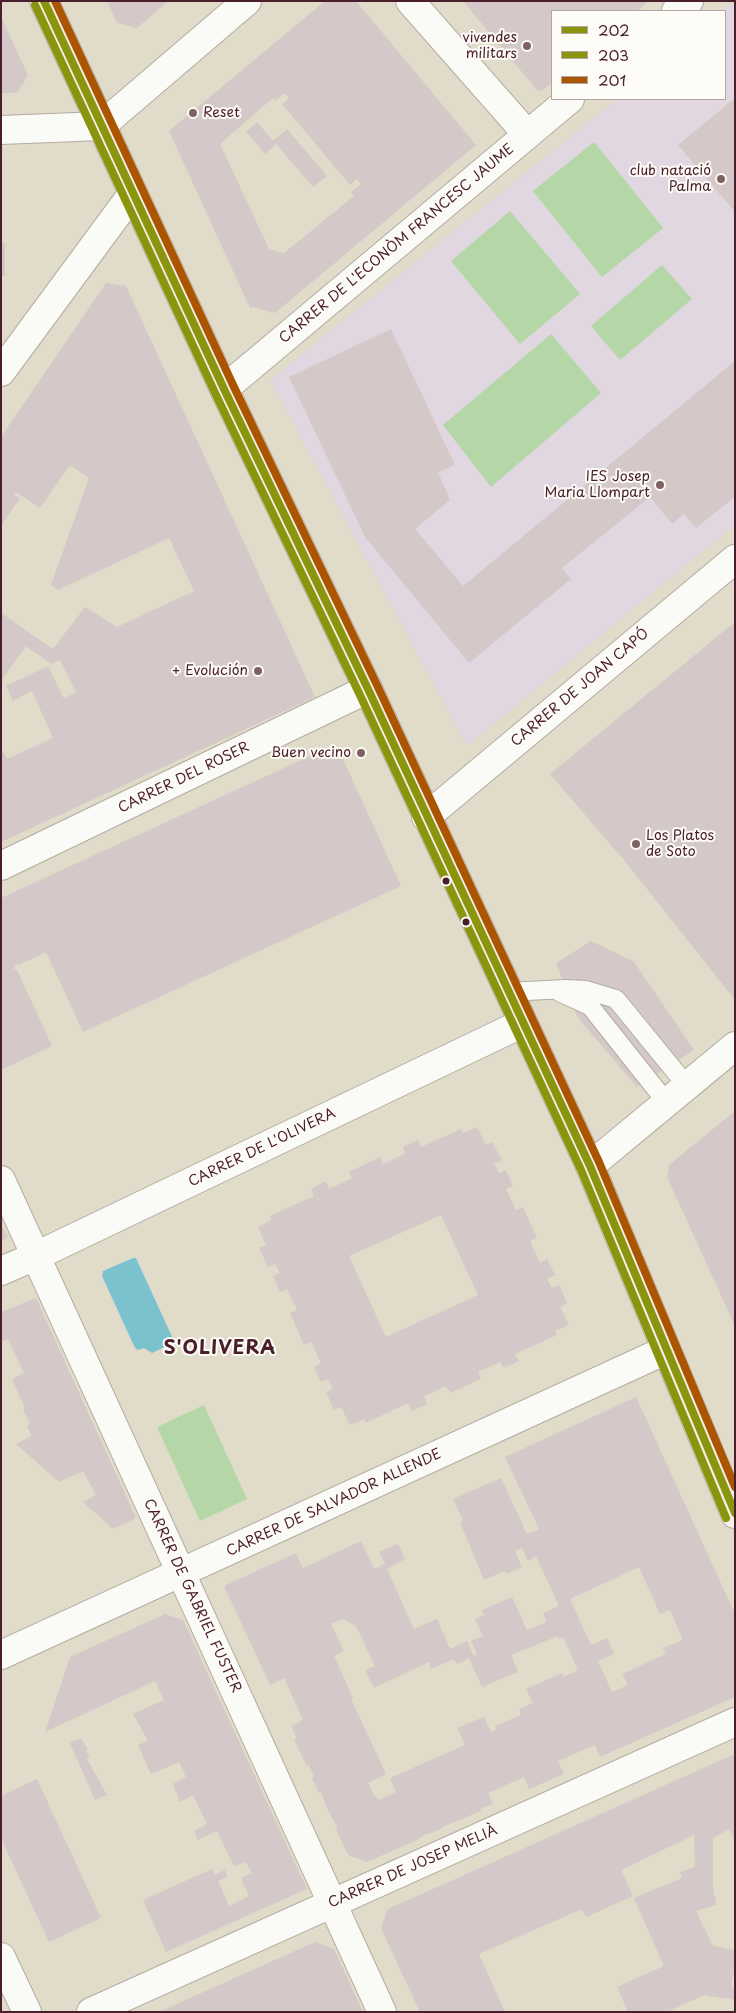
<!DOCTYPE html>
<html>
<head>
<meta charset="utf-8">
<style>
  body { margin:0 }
  #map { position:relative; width:736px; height:2013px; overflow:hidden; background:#e1dbc9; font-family:"Playpen Sans",sans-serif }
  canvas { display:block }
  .frame { position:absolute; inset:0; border:2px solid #4a1f2b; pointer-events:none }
  .legend { position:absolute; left:551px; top:10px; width:175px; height:90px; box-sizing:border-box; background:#fdfcf7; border:1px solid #b5a4a5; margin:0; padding:6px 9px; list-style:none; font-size:15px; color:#4a1f2b }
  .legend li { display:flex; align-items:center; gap:10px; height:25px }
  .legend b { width:25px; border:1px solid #b5a4a5 }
</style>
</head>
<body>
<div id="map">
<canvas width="736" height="2013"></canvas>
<div class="frame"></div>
<ul class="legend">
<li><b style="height:6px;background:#8a940d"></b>202</li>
<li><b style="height:6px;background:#8a940d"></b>203</li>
<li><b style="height:6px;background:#ab5500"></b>201</li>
</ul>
</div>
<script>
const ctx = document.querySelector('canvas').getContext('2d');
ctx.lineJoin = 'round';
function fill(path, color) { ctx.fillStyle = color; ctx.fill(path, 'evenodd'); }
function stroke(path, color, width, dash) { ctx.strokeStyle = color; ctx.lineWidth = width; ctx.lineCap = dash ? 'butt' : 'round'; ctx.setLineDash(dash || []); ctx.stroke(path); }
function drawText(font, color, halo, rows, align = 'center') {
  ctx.font = font + ' "Playpen Sans",sans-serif'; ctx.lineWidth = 4; ctx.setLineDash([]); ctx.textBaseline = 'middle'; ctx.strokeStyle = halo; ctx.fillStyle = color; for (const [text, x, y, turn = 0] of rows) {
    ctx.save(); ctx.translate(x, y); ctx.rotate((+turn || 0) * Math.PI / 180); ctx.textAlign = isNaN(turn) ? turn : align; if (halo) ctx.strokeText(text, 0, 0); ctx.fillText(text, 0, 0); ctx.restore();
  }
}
const built = new Path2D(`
  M735 1V98L678 145 735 212V525L467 746 270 380 617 99H725V11H722Z`);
const green = new Path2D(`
  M594 142 663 228 602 277 533 191Z
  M510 211 580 294 520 344 451 261Z
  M662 265 692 299 620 360 591 326Z
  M551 334 601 393 491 487 443 425Z
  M204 1405 247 1499 200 1521 157 1427Z`);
const water = new Path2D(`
  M133 1258H136L174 1341 173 1343 152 1353 144 1348 138 1350 135 1348 102 1276 103 1271Z`);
const building = new Path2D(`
  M107 1H168L137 28 117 23Z
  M325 1H356L476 145 275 313 253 307 250 308 169 131ZM285 93 289 98 282 104 350 185 357 179 361 184 351 192 354 196 284 253 269 249 220 144 273 98 275 101Z
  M463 1H649L637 11H552V82L542 91 537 90Z
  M1 17 28 75 17 93H1Z
  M735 98V212L678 145Z
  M257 122 273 141 287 129 327 176 313 187 276 144 265 154 246 132Z
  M1 243H5V276H1Z
  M106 283 126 286 315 697 1 842V748L7 759 53 738 32 691 13 701 6 686 48 666 64 699 76 692 60 660 51 664 26 646 1 681V613L53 649 85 607 117 627 194 591 169 538 58 590 51 585 89 478 70 465 40 508 16 492 14 495 20 498 1 526V437Z
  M391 329 455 465 438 472 450 500 415 529 463 586 735 361V497L696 528 684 514 672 524 650 497 562 568 571 579 469 663 365 537 289 377Z
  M735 622V1000L624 860 550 774Z
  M323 750 342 757 401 886 83 1032 46 952 19 965 16 964 14 969 17 970 52 1046 1 1070V898Z
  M591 941 634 962 694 1050 637 1087 578 1018 556 963Z
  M735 1111V1326L667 1177 669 1165Z
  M477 1127 486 1145 492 1142 502 1160 494 1164 499 1173 506 1170 513 1186 506 1189 516 1210 523 1207 537 1238 530 1241 540 1263 547 1259 555 1275 547 1279 552 1288 559 1285 567 1303 560 1307 569 1325 555 1331 557 1335 515 1354 519 1361 504 1368 500 1362 478 1372 481 1379 450 1393 446 1386 424 1396 427 1404 412 1411 408 1403 366 1423 364 1419 350 1425 341 1407 334 1410 326 1392 333 1388 328 1379 321 1382 314 1367 321 1363 311 1342 304 1345 290 1313 297 1310 287 1289 280 1292 273 1276 280 1273 275 1264 268 1267 259 1248 266 1245 258 1227 272 1220 270 1216 314 1196 311 1189 326 1181 329 1189 352 1178 349 1172 380 1157 383 1164 405 1154 403 1147 418 1140 421 1147 461 1129 463 1133ZM441 1215 478 1295 386 1337 349 1256Z
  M1 1224 8 1238 1 1241Z
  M36 1298 136 1518 113 1529 83 1502 96 1495 83 1471 59 1482 16 1444 32 1436 27 1426 30 1424 23 1410 25 1408 12 1379 24 1373 8 1339 1 1342V1312Z
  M636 1397 735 1614V1697L600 1757 595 1745 558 1761 564 1774 529 1789 524 1777 488 1793 493 1804 480 1809 481 1811 442 1827 443 1828 429 1834 428 1833 417 1840 367 1862 348 1855 336 1829 338 1828 324 1803 325 1802 321 1792 319 1793 312 1778 314 1777 309 1765 307 1766 294 1740 297 1738 291 1726 303 1720 284 1678 270 1685 224 1586 296 1553 303 1568 361 1541 374 1569 385 1564 379 1552 398 1544 405 1559 387 1569 414 1629 437 1619 450 1649 467 1641 474 1656 477 1654 471 1641 483 1636 475 1619 484 1615 482 1610 512 1597 527 1630 547 1622 543 1613 559 1606 536 1556 528 1561 522 1548 515 1551 522 1567 506 1574 504 1571 484 1580 460 1522 463 1520 453 1499 501 1478 527 1534 539 1529 505 1457ZM639 1567 660 1614 670 1610 683 1640 663 1648 666 1654 622 1674 628 1685 612 1692 598 1661 614 1654 607 1638 591 1645 570 1599ZM343 1619 356 1626 375 1666 365 1670 374 1688 429 1662 431 1669 454 1659 457 1664 469 1658 482 1687 518 1672 511 1655 558 1636 559 1639 563 1637 578 1670 563 1677 562 1673 526 1689 533 1703 519 1709 521 1715 495 1726 497 1729 491 1732 484 1717 457 1728 465 1745 390 1778 396 1792 379 1800 374 1795 368 1783 386 1774 351 1699 353 1698 334 1656 344 1651 331 1624Z
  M165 1614 183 1620 307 1889 166 1952 143 1900 212 1869 215 1875 225 1870 227 1877 218 1881 229 1906 249 1896 241 1878 252 1873 246 1862 234 1866 217 1831 198 1840 194 1831 207 1824 193 1795 180 1802 173 1784 186 1777 179 1762 151 1774 138 1745 148 1741 133 1714 164 1700 155 1681 45 1732 70 1657Z
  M81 1738 88 1750 86 1751 90 1758 87 1759 107 1795 95 1800 70 1743Z
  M735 1754V1840L729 1829 713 1838V1886L716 1905 696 1911 713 1946 735 1950V1964L731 1987 735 1988V2000L704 1995 667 2012H628L617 1987 664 1966 634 1898 682 1878 680 1872 695 1867 694 1835 621 1870 633 1896 586 1917 582 1909 479 1954 505 2012H420L381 1928 388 1909Z
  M37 1779 101 1918 49 1942 1 1838V1796Z
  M315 1942 334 1949 363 2012H159Z`);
const service = new Path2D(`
  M508 992 565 989 586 990 616 999 687 1086
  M559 992 590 1006 667 1103`);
const minor = new Path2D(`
  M410 1 527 134
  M676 11 689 1
  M1 372 133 193
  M224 389 570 99
  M426 817 735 559
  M1 866 368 689
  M590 1166 735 1046
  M1 1180 382 2012
  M1 1271 36 1256 523 1023
  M1 1655 666 1350
  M1 1957 27 2012
  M91 2012 735 1722`);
const tertiary = new Path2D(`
  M1 130 101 126 247 1`);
const secondary = new Path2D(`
  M44 1 224 389 368 689 590 1166 735 1514`);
const bus1 = new Path2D(`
  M44 1 224 389 368 689 590 1166 735 1513`);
const bus2 = new Path2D(`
  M35 5 215 393 359 693 581 1170 726 1518`);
const bus3 = new Path2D(`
  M55 1 233 385 377 685 599 1162 735 1487`);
const markers = [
  [527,46,5,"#7f6162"],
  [193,113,5,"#7f6162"],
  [721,179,5,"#7f6162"],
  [660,485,5,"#7f6162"],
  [258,671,5,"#7f6162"],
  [361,753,5,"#7f6162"],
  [636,844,5,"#7f6162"],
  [446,881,4.5,"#4a1f2b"],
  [466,922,4.5,"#4a1f2b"]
];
const poiNames = [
  ["vivendes",517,38],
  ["militars",517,54],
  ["Reset",203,113,"left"],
  ["club natació",711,171],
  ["Palma",711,187],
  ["IES Josep",650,477],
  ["Maria Llompart",650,493],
  ["+ Evolución",248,671],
  ["Buen vecino",351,753],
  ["Los Platos",646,836,"left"],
  ["de Soto",646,852,"left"]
];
const streetNames = [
  ["CARRER DE L'ECONÒM FRANCESC JAUME",397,244,-40],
  ["CARRER DE JOAN CAPÓ",580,688,-40],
  ["CARRER DEL ROSER",184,778,-26],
  ["CARRER DE L'OLIVERA",262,1148,-26],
  ["CARRER DE SALVADOR ALLENDE",334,1503,-25],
  ["CARRER DE GABRIEL FUSTER",192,1596,65],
  ["CARRER DE JOSEP MELIÀ",413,1867,-24]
];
const districtNames = [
  ["S'OLIVERA",220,1349]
];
fill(built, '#e0d7e1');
fill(green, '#b5d6a6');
fill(water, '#7cc2ce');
fill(building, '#d4c8c8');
stroke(service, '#b3aca1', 20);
stroke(minor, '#b3aca1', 30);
stroke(tertiary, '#b3aca1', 30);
stroke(secondary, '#b3aca1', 30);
stroke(service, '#fafaf7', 18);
stroke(minor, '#fafaf7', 28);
stroke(tertiary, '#fafaf7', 28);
stroke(secondary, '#f5f0e9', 28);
stroke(bus1, '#8a940d', 8);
stroke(bus2, '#8a940d', 8);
stroke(bus3, '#ab5500', 8);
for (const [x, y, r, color] of markers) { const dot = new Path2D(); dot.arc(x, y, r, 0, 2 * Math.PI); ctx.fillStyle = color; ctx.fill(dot); stroke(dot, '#fdfcf7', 2); }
drawText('14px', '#4a1f2b', '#fdfcf7', poiNames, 'right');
drawText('14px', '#4a1f2b', '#fdfcf7', streetNames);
ctx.letterSpacing = '1px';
drawText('bold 19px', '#4a1f2b', '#fdfcf7', districtNames);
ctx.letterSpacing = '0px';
</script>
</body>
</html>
